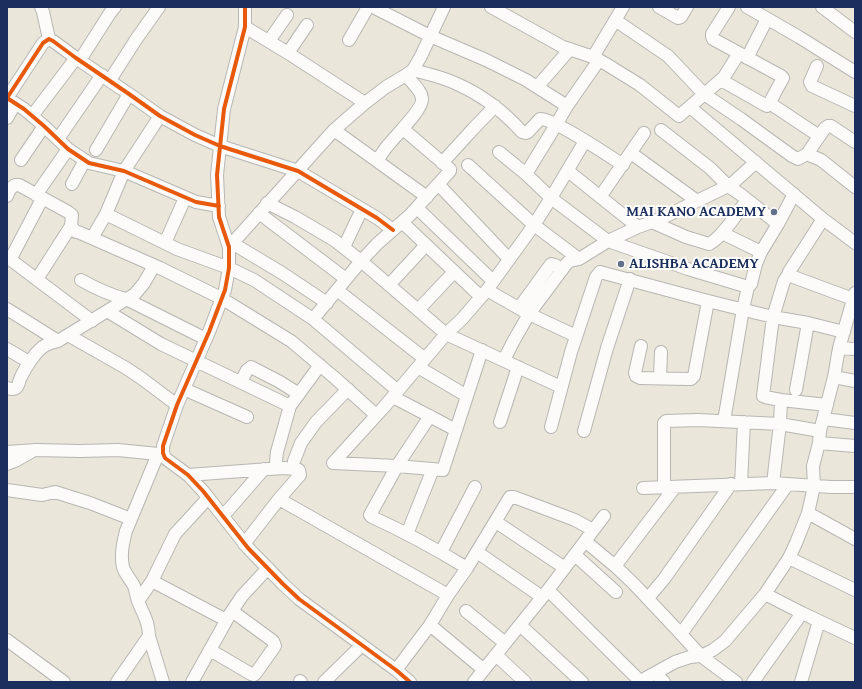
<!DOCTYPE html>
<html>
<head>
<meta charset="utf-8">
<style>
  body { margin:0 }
  #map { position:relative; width:862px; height:689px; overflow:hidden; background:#ebe6da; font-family:"Gentium Book Plus",serif }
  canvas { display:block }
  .frame { position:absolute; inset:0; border:8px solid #1b2f5e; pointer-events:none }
</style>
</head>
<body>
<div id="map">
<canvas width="862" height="689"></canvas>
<div class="frame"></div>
</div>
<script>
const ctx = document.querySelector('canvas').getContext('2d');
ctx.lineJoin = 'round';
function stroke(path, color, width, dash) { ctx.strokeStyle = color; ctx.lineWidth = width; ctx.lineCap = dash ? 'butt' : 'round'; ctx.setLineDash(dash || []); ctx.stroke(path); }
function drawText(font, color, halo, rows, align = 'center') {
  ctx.font = font + ' "Gentium Book Plus",serif'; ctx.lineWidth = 4; ctx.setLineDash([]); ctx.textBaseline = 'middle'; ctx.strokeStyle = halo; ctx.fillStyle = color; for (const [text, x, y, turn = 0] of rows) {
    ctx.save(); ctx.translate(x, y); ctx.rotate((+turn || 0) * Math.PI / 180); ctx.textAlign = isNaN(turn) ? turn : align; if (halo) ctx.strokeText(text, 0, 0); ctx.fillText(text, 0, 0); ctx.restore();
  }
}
const minor = new Path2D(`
  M41 7 43 12 49 39
  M245 7V27L224 109 217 175 219 217 229 247V268L225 290 209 332 177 405 163 446V453L165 458 188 475 203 491 248 548 283 584 299 599 396 670 410 682
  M373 7 430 36 486 60 526 80 567 106
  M491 7 563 47 593 57 606 64 640 85 679 116 724 77 739 53
  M659 7 678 18 681 17 687 7
  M729 7 712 34V36L713 39 781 76 783 78 770 102 771 104
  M747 7 799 37 855 72
  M822 7 855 32
  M615 20 668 56 704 94 741 119 792 156 798 159 807 154 825 128 828 126H831L855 142
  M245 27 288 53 365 103
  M349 40 368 7
  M269 41 287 15
  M288 53 307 25
  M593 57 623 7
  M747 58 767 19
  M80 60 110 13 115 7
  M817 66 810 82 812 86 855 106
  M413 70C428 74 443 77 457 84 482 95 504 112 522 132L526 133 528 132 540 119C553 118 609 156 623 165
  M110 80 137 38 159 7
  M721 80 765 105 767 106 771 104
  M538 86 570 49
  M771 104 819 136
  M690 107 823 219 855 243
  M32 116 76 58
  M7 118 15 104
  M334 130 427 197
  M661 130 710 168 728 186 740 194 778 224
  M58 139 102 75
  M96 150 129 94
  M499 152 526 174 551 198 608 241 688 269 748 287
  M631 153 697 201
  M807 154 821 160 855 187
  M21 160 44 126
  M377 161C381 155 385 148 390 143 397 134 424 108 422 98 421 90 411 82 406 75
  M442 163 473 129 495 106
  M468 165 534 225 579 259
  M568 171 638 227
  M526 174 556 125 567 106 599 60
  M72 184 85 160
  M438 184 509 259
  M36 195 68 149
  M7 196 10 189 15 185H19L68 212 72 215 71 226 76 232H78L160 268 221 298 291 341 335 378 376 415
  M600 197 644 133
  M267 203 295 217 334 240 361 261 446 334 561 387
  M219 206 196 202 124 171 89 163 68 149 44 126 24 109 7 98 43 43 49 39 53 41 76 58 129 94 160 116 195 135 220 146 298 171 377 218 393 230
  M417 208 493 281
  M259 213 346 279
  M106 214 177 249 229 268 254 280 313 319 398 391
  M823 219 789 272 788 275 853 299
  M402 222 481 297
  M652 222 686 237 709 244C722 238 738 212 747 200
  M722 233 761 252
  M92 238 106 214 124 171 160 116
  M165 243 185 198
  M232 243 282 273 327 303
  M229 247 334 130 365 103 386 87 406 75 413 70 421 56 444 7
  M344 247 362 209
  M7 257 92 321
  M10 260 42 199
  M788 275 784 281 773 317 763 396 765 397 781 400 827 405
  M37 279 71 226
  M81 280C95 288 110 295 126 299L206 339
  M389 285 426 245
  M337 290 425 359
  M487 290 529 314 576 336
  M519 308 551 264 555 265 562 270
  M7 309 58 341
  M418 310 454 272
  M107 311 161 344 290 406
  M313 319 361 261 378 243 410 215 450 171V169L403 129
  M68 335 126 368 141 378 177 405
  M641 346 635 373 636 376 640 378 688 379H691L694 376 708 301
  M839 348 855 349
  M7 349 29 362
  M504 360 513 342 529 314 567 263 570 261 579 259 608 241 638 227 652 222 662 218 728 186 734 182 756 162
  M418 367 467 396
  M834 377 855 381
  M660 378 661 352
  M241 382 247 370 251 367 280 382 299 394
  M7 388C10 389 13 390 16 388 19 386 19 380 21 377 25 368 37 349 46 345 50 343 54 342 58 341L135 294 144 283 154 266
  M184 389 247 417
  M796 390 808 323
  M393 397 456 430
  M430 416 397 466 370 515 372 517C405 532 436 549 467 568
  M824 419 855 423
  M724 421 743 309 748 287 751 284 756 264 761 252 778 224 794 194
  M500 422 518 367
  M551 427 571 352 596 277 600 272 708 301 773 317 808 323 844 332
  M584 431 607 348 630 279
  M819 443 855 446
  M7 452 36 450 80 451 118 450 158 454 163 453
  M276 461 277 452 290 406 320 365
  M294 461 301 443 316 422 348 389
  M333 463 384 407 446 334 462 319 487 290 534 225 551 198 585 141
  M333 463 397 466 443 470 482 350
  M7 464 15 461 31 452
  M188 475 283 468 297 469 299 470 300 475 279 499 244 544
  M773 483 780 424 781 400
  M741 484 744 422
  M643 488 773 483 831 487H855
  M664 488V423L666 421 698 420 780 424 820 431
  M7 490 42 495 55 492 90 503 131 519
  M279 499 448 595
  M808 513 855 539
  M223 516 264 469
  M496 522 565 568
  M407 534 433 469
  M585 541 615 566 633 583 681 634 701 656 736 682
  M441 552 475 487
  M477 552 542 597
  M575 555 616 592
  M789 558 855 590
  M615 566 675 487
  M152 581 226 620
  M548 590 641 682
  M765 594 802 613 855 638
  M648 598 664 579 731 484
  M138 601 152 581 175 534 208 498
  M466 611 505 643
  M430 625 484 670
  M520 625 582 682
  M681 634 788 484
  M149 636 163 682
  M7 640 64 682
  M210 650 251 674 254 675 256 673 275 646 273 641 232 611
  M496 655 525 682
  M396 670 430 625 448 595 467 568 510 497H514L575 520 593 530
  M655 673 664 682
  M300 681 301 682
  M117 682 149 636C149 622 143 614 138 601 136 596 136 591 134 586 131 580 125 574 123 567 120 555 123 542 126 531L158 454
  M192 682 230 614 242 596 268 568
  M324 682 362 645
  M474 682 548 590 604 516
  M641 682 646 678 675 662 690 657 701 656 713 650 725 641 765 594 789 558 796 543 808 513 814 486 813 466 819 443 820 431 834 377 839 348 855 293
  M753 682 802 613
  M801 682 819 621`);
const cycleway = new Path2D(`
  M245 7V27L224 109 217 175 219 217 229 247V268L225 290 209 332 177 405 163 446V453L165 458 188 475 203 491 248 548 283 584 299 599 396 670 410 682
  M219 206 196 202 124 171 89 163 68 149 44 126 24 109 7 98 43 43 49 39 53 41 76 58 129 94 160 116 195 135 220 146 298 171 377 218 393 230`);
const markers = [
  [774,212,4,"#646f89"],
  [621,264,4,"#646f89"]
];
const poiNames = [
  ["MAI KANO ACADEMY",766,212],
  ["ALISHBA ACADEMY",629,264,"left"]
];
stroke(minor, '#b7b6b2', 14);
stroke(minor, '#fcfbf9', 12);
stroke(cycleway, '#e8590c', 4);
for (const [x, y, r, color] of markers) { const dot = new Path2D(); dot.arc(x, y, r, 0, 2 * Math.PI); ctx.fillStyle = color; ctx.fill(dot); stroke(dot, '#fff', 1.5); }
drawText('bold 15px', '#1b2f5e', '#fff', poiNames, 'right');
</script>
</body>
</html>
